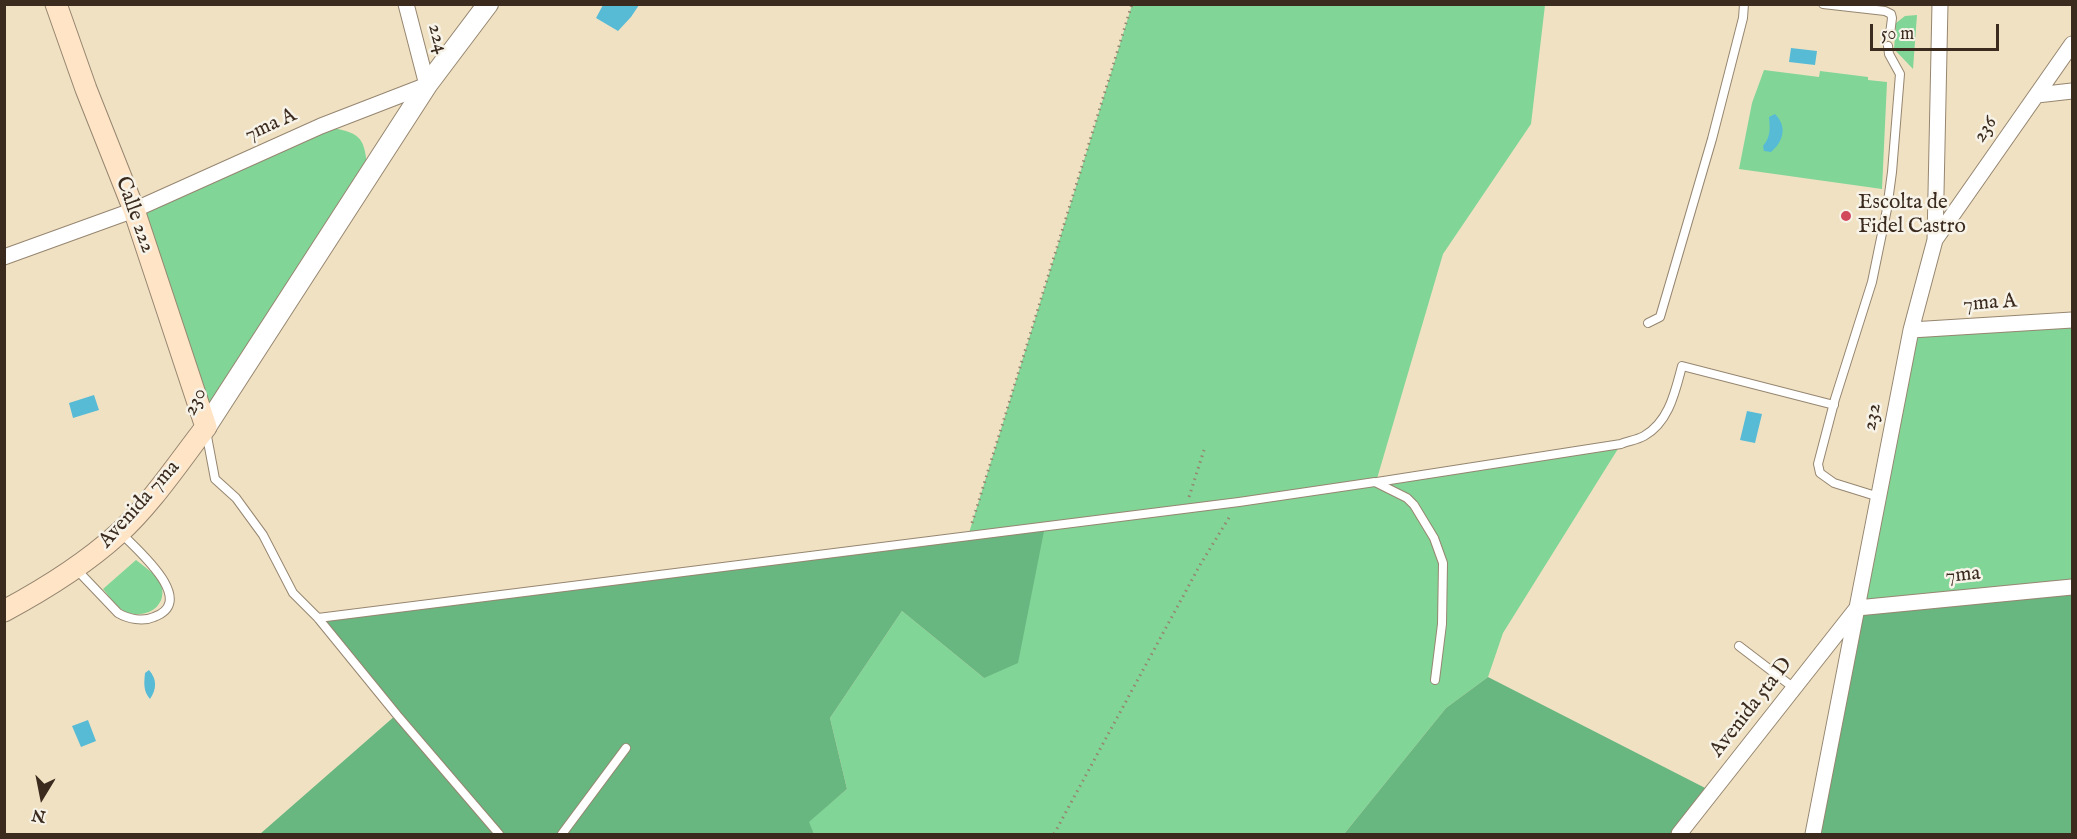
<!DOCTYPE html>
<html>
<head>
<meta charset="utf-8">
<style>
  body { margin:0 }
  #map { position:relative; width:2077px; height:839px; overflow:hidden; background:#f0e1c3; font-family:"IM FELL English",serif }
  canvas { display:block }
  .frame { position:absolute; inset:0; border:6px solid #3b2a1e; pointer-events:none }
  .north { position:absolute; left:12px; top:767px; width:60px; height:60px; -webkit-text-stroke:4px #f7f3e8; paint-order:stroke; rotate:190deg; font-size:16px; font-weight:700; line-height:24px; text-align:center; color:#3b2a1e }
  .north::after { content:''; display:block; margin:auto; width:21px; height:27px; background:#3b2a1e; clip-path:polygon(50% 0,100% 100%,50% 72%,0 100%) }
  .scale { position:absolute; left:1870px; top:24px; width:129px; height:27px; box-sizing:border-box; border:3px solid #3b2a1e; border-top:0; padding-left:8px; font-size:18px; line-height:21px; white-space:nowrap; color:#3b2a1e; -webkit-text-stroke:4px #f7f3e8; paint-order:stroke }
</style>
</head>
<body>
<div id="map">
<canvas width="2077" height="839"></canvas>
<div class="frame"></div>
<div class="north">N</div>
<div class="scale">50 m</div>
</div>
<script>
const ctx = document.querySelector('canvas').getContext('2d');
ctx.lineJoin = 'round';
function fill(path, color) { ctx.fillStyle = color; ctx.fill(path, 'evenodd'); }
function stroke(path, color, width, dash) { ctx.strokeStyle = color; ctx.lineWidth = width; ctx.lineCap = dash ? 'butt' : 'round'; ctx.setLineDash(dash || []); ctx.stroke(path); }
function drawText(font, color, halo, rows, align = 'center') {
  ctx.font = font + ' "IM FELL English",serif'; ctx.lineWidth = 5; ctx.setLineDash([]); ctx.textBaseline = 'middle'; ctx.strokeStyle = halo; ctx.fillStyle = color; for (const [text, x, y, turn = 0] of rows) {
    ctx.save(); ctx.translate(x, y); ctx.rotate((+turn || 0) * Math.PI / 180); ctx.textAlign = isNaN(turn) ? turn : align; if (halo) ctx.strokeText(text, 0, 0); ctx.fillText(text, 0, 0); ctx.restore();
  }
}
const green = new Path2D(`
  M1132 5H1545L1531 124 1443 254 1376 482 1621 444 1503 633 1488 677 1446 708 1344 834H814L808 822 847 789 830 718 902 611 984 678 968 536Z
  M1917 15 1913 69 1894 49 1896 23 1905 16Z
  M1764 70 1819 77 1820 71 1868 77V80L1887 82 1882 189 1739 169 1752 103Z
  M321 126C362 133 365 134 368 176L206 427 134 210Z
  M2072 320V587L1857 608 1911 330Z
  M136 560C143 566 156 574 160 582 170 605 147 620 126 612 117 608 109 596 103 589Z`);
const forest = new Path2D(`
  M1045 526 1018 663 984 678 902 611 830 718 847 789 809 822 814 834H260L396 715 318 618Z
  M2072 587V834H1813L1857 608Z
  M1488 677 1713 792 1679 834H1344L1446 708Z`);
const water = new Path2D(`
  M603 5V4L639 5 631 17 618 31 596 18Z
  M1791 48 1817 51 1815 65 1789 62Z
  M1775 114C1788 127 1783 142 1771 152L1764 151 1763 146C1771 136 1770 129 1769 117Z
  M94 395 99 410 73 418 69 403Z
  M1747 411 1762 414 1755 443 1740 440Z
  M149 670C157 679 157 689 150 699 143 691 144 683 145 673Z
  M88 720 96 741 81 747 72 726Z`);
const path = new Path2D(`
  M1189 497 1204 450
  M972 523 1132 4
  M1054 834 1200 565 1230 516`);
const service = new Path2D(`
  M1823 4 1885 11 1891 14 1892 18 1890 34
  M1648 323 1660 317 1712 139 1743 18 1744 4
  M206 431 215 479 236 498 263 535 293 593 318 618 397 715 499 834
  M1377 482 1621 444C1628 441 1637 440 1644 436 1669 422 1675 392 1682 366L1834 405
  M1879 497 1834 483 1820 473 1818 464 1835 399 1872 282 1887 209 1892 172 1900 74 1889 54 1888 46
  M77 570 118 613C128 619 143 622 154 617 199 601 135 548 121 533
  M318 618 1239 502 1375 482 1407 498 1414 505 1434 538 1443 563 1442 624 1435 680
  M1739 646 1794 688
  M562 834 626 748`);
const minor = new Path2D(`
  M2037 95 2072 91
  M1935 240 2072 44
  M4 257 134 210 321 126 427 85 406 4
  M1911 330 2072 320
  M1679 834 1857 608 2072 587
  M1813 834 1911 330 1935 240 1940 4`);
const tertiary = new Path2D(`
  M206 427 427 85 488 4`);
const secondary = new Path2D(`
  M4 611C45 589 84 565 118 534 152 503 178 463 206 427L134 210 86 89 56 4`);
const markers = [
  [1846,216,6,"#d1495b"]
];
const streetNames = [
  ["224",437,39,75],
  ["7ma A",271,126,-24],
  ["236",1986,130,-55],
  ["Calle 222",134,215,70],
  ["7ma A",1990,304,-4],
  ["230",196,402,-63],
  ["232",1873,417,-79],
  ["Avenida 7ma",140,505,-48],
  ["7ma",1963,576,-5],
  ["Avenida 5ta D",1752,708,-52]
];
const poiNames = [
  ["Escolta de",1858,204],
  ["Fidel Castro",1858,228]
];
fill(green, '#81d597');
fill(forest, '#68b680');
fill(water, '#58bbd6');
stroke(service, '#968670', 10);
stroke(minor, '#968670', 17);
stroke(tertiary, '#968670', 22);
stroke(secondary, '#968670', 23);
stroke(path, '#968670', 3, [1.5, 4.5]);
stroke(service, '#fff', 8);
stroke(minor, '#fff', 15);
stroke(tertiary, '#fff', 20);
stroke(secondary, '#ffe4c6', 21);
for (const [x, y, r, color] of markers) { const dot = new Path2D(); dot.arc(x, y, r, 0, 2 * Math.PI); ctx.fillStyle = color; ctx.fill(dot); stroke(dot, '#f7f3e8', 2); }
drawText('21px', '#3b2a1e', '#f7f3e8', streetNames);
drawText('21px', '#3b2a1e', '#f7f3e8', poiNames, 'left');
</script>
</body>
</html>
